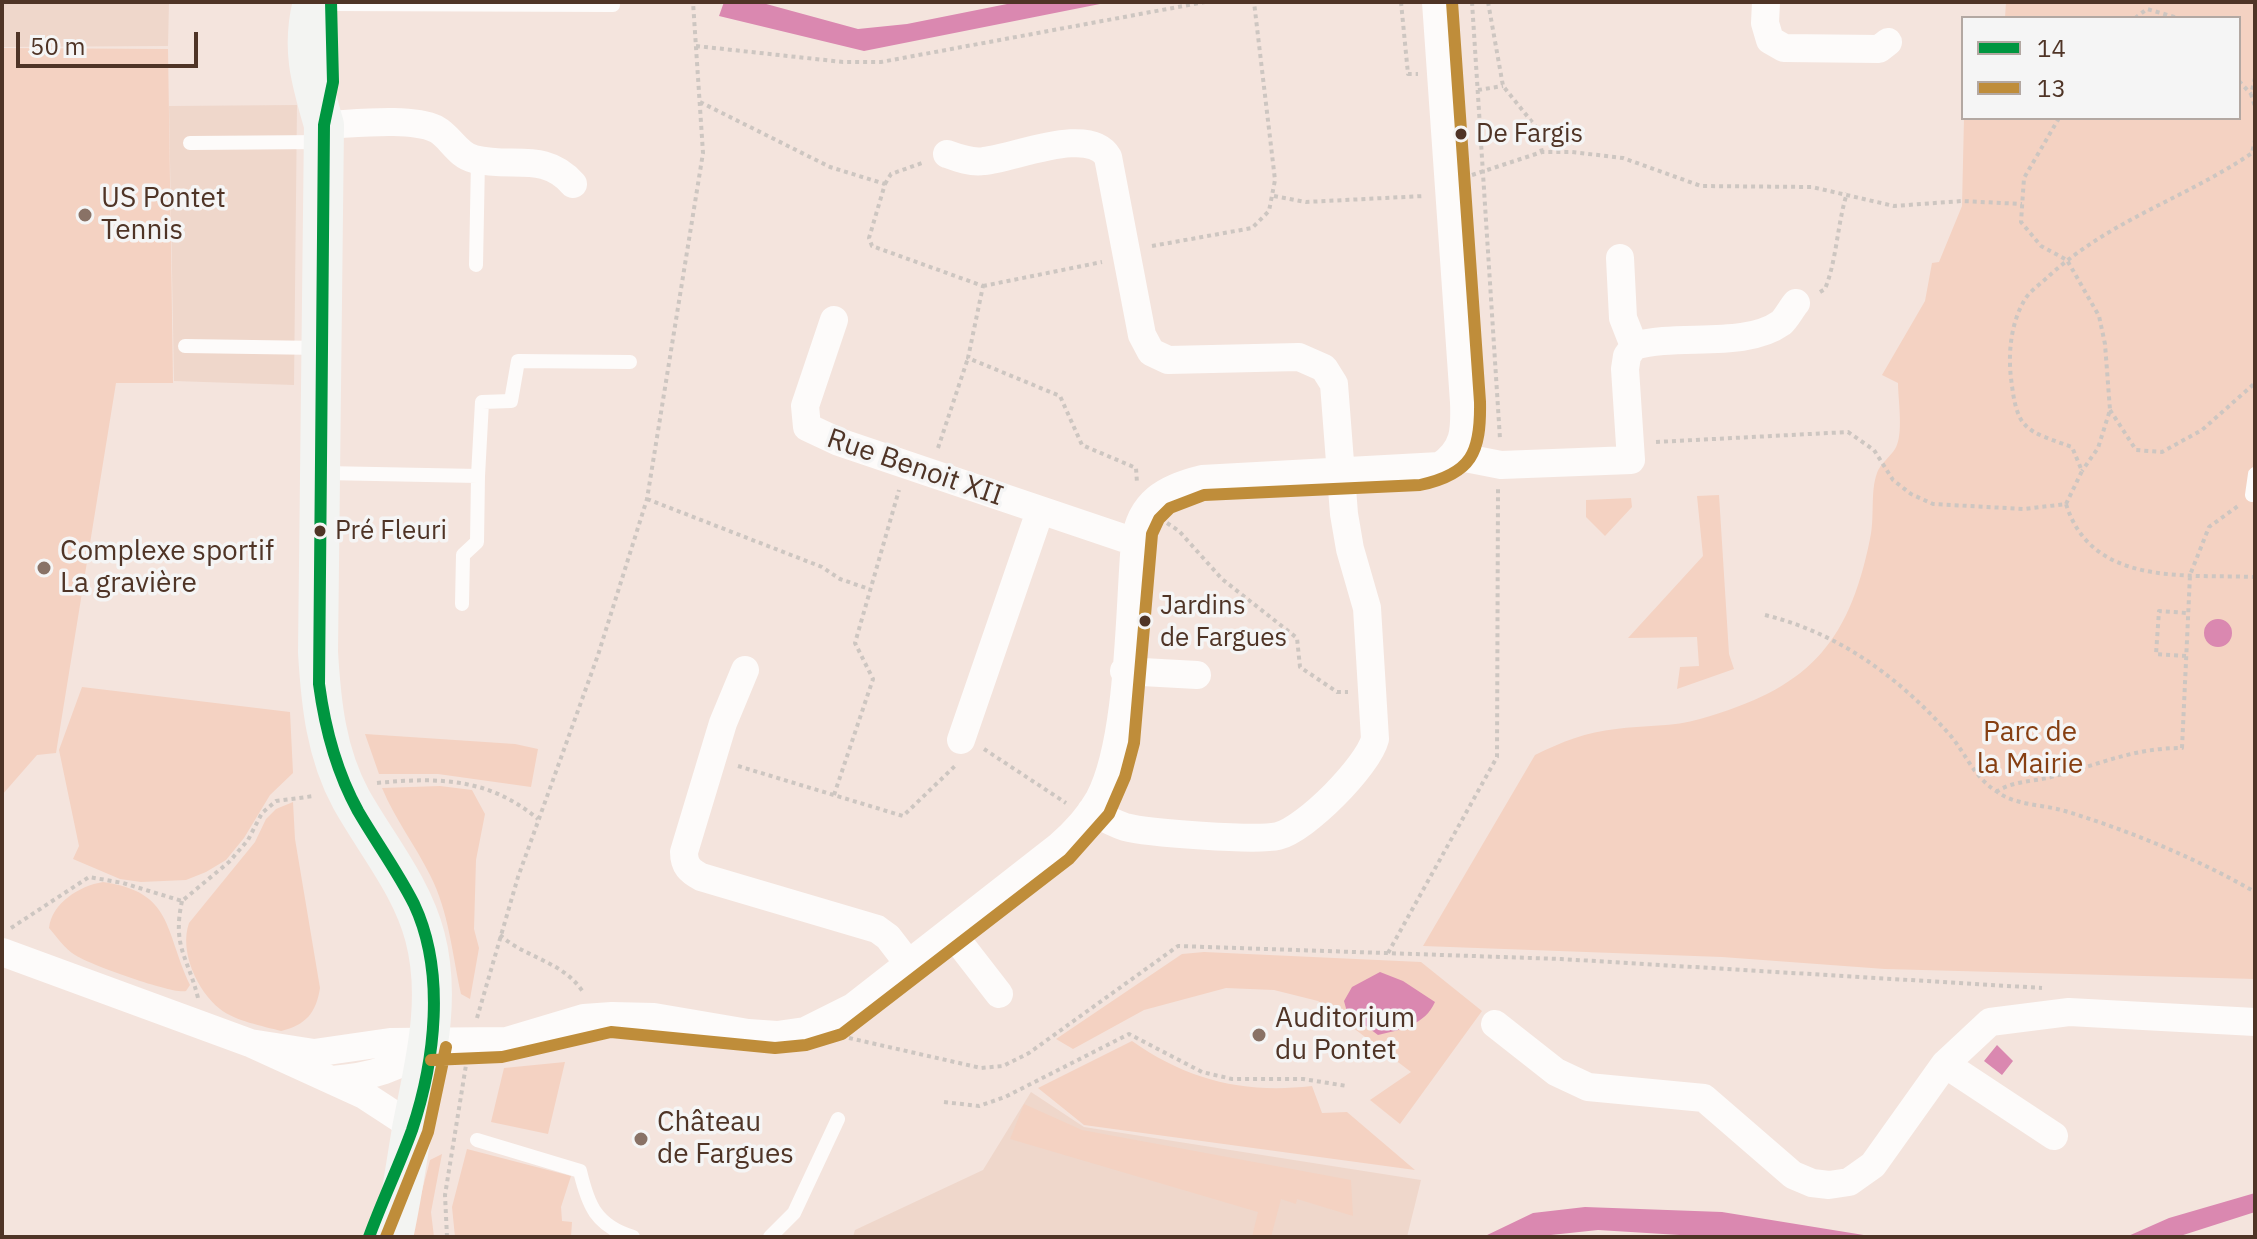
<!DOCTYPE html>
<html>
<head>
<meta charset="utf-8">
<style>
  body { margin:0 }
  #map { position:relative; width:2257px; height:1239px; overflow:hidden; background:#f4e4dd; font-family:"IBM Plex Sans",sans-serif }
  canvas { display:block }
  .frame { position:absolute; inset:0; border:4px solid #4f3426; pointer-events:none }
  .legend { position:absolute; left:1961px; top:16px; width:280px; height:104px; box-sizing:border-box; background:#f5f5f5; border:2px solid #b3a8a2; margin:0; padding:10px 14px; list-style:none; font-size:24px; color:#4f3426 }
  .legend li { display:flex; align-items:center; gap:16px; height:40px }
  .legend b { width:40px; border:2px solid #b3a8a2 }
  .scale { position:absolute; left:16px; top:32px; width:182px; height:36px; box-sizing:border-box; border:4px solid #4f3426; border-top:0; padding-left:10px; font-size:24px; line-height:28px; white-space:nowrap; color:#4f3426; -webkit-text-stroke:6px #f5f5f5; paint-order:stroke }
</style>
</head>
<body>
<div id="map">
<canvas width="2257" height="1239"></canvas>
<div class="frame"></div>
<ul class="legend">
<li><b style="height:10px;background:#009640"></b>14</li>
<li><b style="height:10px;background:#bf8d3a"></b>13</li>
</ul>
<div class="scale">50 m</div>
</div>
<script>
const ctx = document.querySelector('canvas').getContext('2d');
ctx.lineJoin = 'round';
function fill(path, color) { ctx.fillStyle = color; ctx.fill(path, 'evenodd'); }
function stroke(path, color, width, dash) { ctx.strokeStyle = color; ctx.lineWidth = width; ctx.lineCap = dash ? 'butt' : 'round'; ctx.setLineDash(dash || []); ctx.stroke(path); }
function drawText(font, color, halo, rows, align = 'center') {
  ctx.font = font + ' "IBM Plex Sans",sans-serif'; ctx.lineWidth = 7; ctx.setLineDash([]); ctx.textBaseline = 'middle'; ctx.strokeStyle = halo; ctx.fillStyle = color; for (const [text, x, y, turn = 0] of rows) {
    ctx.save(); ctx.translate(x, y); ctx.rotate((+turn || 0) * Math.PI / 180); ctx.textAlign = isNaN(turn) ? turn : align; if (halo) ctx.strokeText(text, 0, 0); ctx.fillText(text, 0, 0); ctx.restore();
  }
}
const built = new Path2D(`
  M2 2H169L168 46 2 47Z
  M297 105 294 385 174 381 169 106Z
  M1031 1092 1084 1127 1421 1180 1407 1237H853L855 1230 983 1170Z`);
const green = new Path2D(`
  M2006 2H2255V979L1885 969 1722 957 1423 946 1535 755C1561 742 1587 732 1616 729 1643 725 1674 727 1700 719 1806 689 1848 647 1870 539 1875 518 1870 492 1877 473 1880 464 1890 457 1895 449 1904 435 1898 400 1898 383L1882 375 1925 301 1932 263 1939 262 1962 206 1964 118H2239V18H2005Z
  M2 48 168 49 173 383H116L56 753 37 755 2 795Z
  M1719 495 1729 654 1734 669 1677 689 1680 667 1699 666 1697 637 1628 638 1703 556 1697 496Z
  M1631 498 1632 507 1605 536 1586 517V500Z
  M82 687 290 712 293 773 270 795 244 838 226 860 206 872 186 880 141 882 120 879 73 859 79 846 59 750Z
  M365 734 515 744 538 749 531 787 438 774H379Z
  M440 786 472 790 485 814 476 860 474 929 479 948 470 999 461 994C452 953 449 912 430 875 415 845 395 819 382 788Z
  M293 802 295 839 320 988C316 1013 306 1025 281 1031 263 1026 235 1021 220 1009 197 991 179 951 189 923L255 842 266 819 276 809Z
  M103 882C173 892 164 929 190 985L186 991C174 995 88 964 75 955 65 949 57 937 49 928 52 903 79 886 103 882Z
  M1204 952 1421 962 1482 1011 1400 1124 1370 1100 1411 1072 1318 1001 1274 990 1226 988 1144 1010 1073 1049 1056 1039 1182 954Z
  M1132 1041C1187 1080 1244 1094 1312 1086L1322 1113 1347 1112 1415 1170 1084 1125 1038 1088Z
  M565 1062 548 1134 491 1122 504 1068Z
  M1024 1104 1082 1130 1351 1180 1353 1216 1297 1199 1296 1204 1281 1199 1271 1237H1252L1258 1212 1010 1139Z
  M467 1149 571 1176 561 1207 562 1221 572 1222 571 1237H455L452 1207Z
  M442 1154 431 1212 434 1237H410L430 1160Z`);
const water = new Path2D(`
  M724 2H759L858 29 907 24 1017 2H1110L864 51 719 16Z
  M2204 633a14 14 0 1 1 28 0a14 14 0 1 1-28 0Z
  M1380 972 1403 981 1435 1002C1425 1025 1400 1030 1378 1035L1347 1012 1344 1001 1352 987Z
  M1997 1045 2013 1061 2002 1075 1984 1061Z
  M2255 1193V1212L2177 1237H2126L2169 1218Z
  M1585 1207 1722 1212 1876 1237H1712L1598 1230 1532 1237H1483L1533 1213Z`);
const path = new Path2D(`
  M1401 2 1408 74H1418
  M1472 2 1500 439
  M1488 2 1503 86 1536 127 1542 152
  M2135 18 2147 9 2178 18
  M696 46 843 62H881L1205 2
  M2255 78 2251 94 2255 107
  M2239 81 2251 94
  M1478 90 1503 86
  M700 102 830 167 885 184 869 238 872 246 983 286 968 358 1060 396 1082 445 1136 468 1137 483
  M2059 118 2024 178 2021 222 2041 246 2067 260 2099 316 2105 344 2110 410 2098 448 2082 471
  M1472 175 1542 152H1572L1623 158 1701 186 1812 187 1894 206 1962 201 2022 204
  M885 184 891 174 925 162
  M1274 196 1306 202 1424 196
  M1152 246 1252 228 1269 211 1275 180 1254 2
  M983 286 1102 262
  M1820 292 1825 289C1837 259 1837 225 1847 193
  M2110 410 2136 450 2162 452 2202 430 2255 383
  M1656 442 1848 432 1874 450 1893 480 1911 494 1933 504 2024 509 2066 504C2092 587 2185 574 2255 577
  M938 448 968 358
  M647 499 822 567 840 579 869 589
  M2066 504 2082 471 2072 447C2024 430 2017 430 2011 378 2008 353 2011 323 2024 301 2029 291 2042 283 2050 275 2112 219 2186 198 2252 153L2255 140
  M1167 523 1179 531 1222 579 1297 638 1300 667 1337 692H1348
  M1765 615C1839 633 1900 678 1950 735 1966 754 1974 777 1996 791 2016 806 2042 804 2065 811 2130 831 2196 858 2255 892
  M2186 656 2156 654 2159 611 2187 613
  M984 749 1066 803
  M738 766 903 816 957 764
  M377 783C439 777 489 778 538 819
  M1996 792C2014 780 2035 782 2055 776 2101 764 2133 748 2182 748L2190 575 2209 527 2238 506
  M834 795 873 679 855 643 899 490
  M182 901C172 947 188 957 198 998
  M11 928 89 877 123 883 182 901 229 862 248 840 262 813 276 801 314 796
  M500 935C525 958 563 961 583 992
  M1388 953 1497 757 1498 489
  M477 1018 518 877 598 655 647 499 703 153 693 2
  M849 1038 981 1068 1003 1066 1029 1053 1178 946 1561 959 2042 988
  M944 1102 979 1106 1005 1097 1129 1034 1202 1072 1232 1079H1303L1347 1086
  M447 1237 445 1195 466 1065`);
const service = new Path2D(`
  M331 4 613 5
  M190 143 323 142
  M476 265 478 160
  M185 346 321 348
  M324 473 478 476 482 402 511 401 518 361 630 362
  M2252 495 2255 474
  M462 604 463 555 477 542 478 476
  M477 1140 580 1171C588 1205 596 1226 633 1237
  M770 1237 794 1213 838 1119`);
const minor = new Path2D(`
  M1766 2 1765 23 1770 40 1784 48 1879 49 1888 42
  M324 125C353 124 410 117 436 129 451 137 457 155 474 159 512 169 544 151 573 184
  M947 154C958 158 971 163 984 161 1015 158 1090 125 1108 157L1142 335 1151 352 1168 360 1299 357 1324 368 1334 384 1344 514 1350 549 1367 608 1375 739C1368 766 1306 829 1278 836 1256 841 1147 833 1125 827 1113 823 1102 817 1091 811
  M1620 258 1623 318 1634 346
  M834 320 805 406 807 427 839 442 1135 542
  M1455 456 1501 465 1631 460 1625 369 1627 356 1634 346C1677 333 1745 349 1781 323 1786 319 1791 309 1796 303
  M745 670 723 723 684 852C684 866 690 871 701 877L877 929 888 937 908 963
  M1124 671 1197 675
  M961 740 1040 511
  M951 932 999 994
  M2 952 250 1043 364 1095 413 1127
  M1495 1024 1556 1072 1588 1087 1704 1098 1793 1175 1812 1183 1829 1185 1849 1182 1873 1165 1945 1064 1990 1022 2069 1012 2255 1022
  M250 1043 314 1053 390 1042 507 1041 584 1018 612 1016 654 1017 748 1033 777 1035 805 1031 853 1007 1059 846C1075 832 1089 817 1099 799 1130 741 1129 611 1135 542 1140 502 1165 488 1202 479L1440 466C1465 449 1465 430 1464 402L1436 2
  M1945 1064 2054 1136
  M332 1080C369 1077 401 1069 430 1044`);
const secondary = new Path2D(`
  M313 2C301 48 311 81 324 125L318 652C321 703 326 753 351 799 376 844 412 886 425 937 442 1002 424 1066 412 1129 406 1165 401 1201 393 1237`);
const bus1 = new Path2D(`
  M331 2 333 82 324 125 319 684C325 729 336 771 358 811 376 842 398 872 414 904 446 972 435 1061 412 1130 399 1166 382 1201 369 1237`);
const bus2 = new Path2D(`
  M431 1060 502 1057 611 1032 775 1048 806 1045 842 1034 1069 859 1109 814 1125 777 1134 743 1152 534 1159 519 1170 508 1204 495 1420 485C1472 474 1481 452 1480 402L1452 2
  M386 1237 428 1132 446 1047`);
const markers = [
  [1461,134,7,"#4f3426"],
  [85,215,8,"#897266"],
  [320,531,7,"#4f3426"],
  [44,568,8,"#897266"],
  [1145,621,7,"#4f3426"],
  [1259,1035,8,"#897266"],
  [641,1139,8,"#897266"]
];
const busNames = [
  ["De Fargis",1476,134],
  ["Pré Fleuri",335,531],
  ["Jardins",1160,606],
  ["de Fargues",1160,638]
];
const poiNames = [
  ["US Pontet",101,199],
  ["Tennis",101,231],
  ["Complexe sportif",60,552],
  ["La gravière",60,584],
  ["Auditorium",1275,1019],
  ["du Pontet",1275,1051],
  ["Château",657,1123],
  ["de Fargues",657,1155]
];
const streetNames = [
  ["Rue Benoit XII",915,468,19]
];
const parkNames = [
  ["Parc de",2030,733],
  ["la Mairie",2030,765]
];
fill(built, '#efd7cb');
fill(green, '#f4d2c2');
fill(water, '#da88b0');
stroke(path, '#cdc6c1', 4, [4, 4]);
stroke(service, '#fdfbfa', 14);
stroke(minor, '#fdfbfa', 28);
stroke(secondary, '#f3f4f2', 40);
stroke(bus1, '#009640', 12);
stroke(bus2, '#bf8d3a', 12);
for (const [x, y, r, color] of markers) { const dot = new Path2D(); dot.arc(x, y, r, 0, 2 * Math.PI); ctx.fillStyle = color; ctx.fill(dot); stroke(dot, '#f5f5f5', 3); }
drawText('26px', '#4f3426', '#f5f5f5', busNames, 'left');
drawText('28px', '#4f3426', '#f5f5f5', poiNames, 'left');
drawText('28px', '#4f3426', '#f5f5f5', streetNames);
drawText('28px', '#863f12', '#f5f5f5', parkNames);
</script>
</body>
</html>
